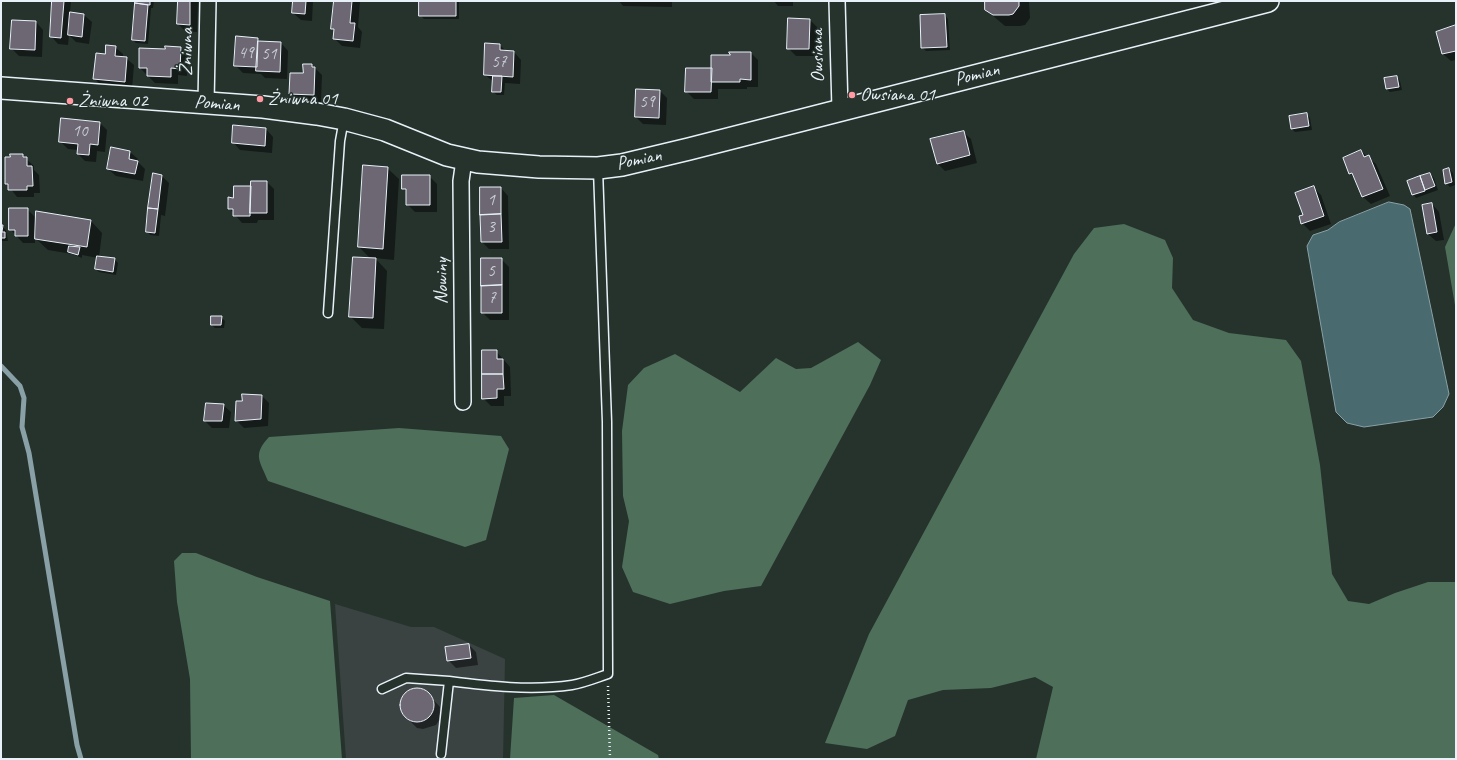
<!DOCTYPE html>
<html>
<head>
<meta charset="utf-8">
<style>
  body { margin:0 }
  #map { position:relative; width:1457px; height:760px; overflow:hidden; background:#26332d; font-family:Caveat,sans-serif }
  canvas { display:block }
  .frame { position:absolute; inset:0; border:2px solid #e8f1f8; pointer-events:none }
</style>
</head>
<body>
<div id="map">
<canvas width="1457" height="760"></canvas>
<div class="frame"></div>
</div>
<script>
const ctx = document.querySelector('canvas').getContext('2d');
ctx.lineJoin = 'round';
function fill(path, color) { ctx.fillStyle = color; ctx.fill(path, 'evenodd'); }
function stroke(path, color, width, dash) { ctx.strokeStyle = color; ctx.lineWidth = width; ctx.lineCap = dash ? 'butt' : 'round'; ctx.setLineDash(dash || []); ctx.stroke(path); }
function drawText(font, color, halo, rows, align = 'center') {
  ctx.font = font + ' Caveat,sans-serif'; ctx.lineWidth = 3; ctx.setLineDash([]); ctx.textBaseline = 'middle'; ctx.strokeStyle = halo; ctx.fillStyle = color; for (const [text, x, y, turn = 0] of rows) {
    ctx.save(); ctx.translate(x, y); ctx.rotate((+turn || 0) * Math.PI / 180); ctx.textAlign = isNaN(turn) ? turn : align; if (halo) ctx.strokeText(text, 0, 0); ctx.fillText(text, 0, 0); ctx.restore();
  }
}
const built = new Path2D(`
  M335 604 411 627H434L505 659 503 759H346Z`);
const green = new Path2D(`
  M1456 223V311L1445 247Z
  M1124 224 1165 240 1173 258 1172 288 1193 320 1229 333 1286 340 1301 361 1320 465 1332 574 1348 601 1369 604 1395 593 1428 582H1456V759H1036L1053 687 1035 677 991 688 943 690 908 700 895 736 867 749 825 743 869 634 1074 254 1094 228Z
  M858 342 881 360 870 385 761 586 724 591 670 604 633 592 622 567 629 521 623 496 622 431 628 385 644 368 675 354 740 392 776 358 796 369 811 368Z
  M399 428 501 436 509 449 486 540 465 547 268 481C260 461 252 455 269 437Z
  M182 553H196L257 577 330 601 342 759H191L190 679 177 602 174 561Z
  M554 695 658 755 659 759H510L514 698Z`);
const water = new Path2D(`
  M1389 202 1404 205 1410 209 1449 394 1443 407 1433 417 1364 427 1347 423 1336 412 1307 246 1313 235 1328 230 1339 222Z`);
const shadow = new Path2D(`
  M53 1H71L70 13 84 15 92 22 89 44 76 42 69 35 68 45 58 44 51 36Z
  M136 1H154L153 8H151L148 44 136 43 133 40Z
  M179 1H198L197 32 185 31 178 24Z
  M294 1H313L312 21 301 20 293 13Z
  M335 1H360L358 27 362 32 360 48 342 46 334 38 335 32 332 29Z
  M420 1H459V19H424L420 15Z
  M619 1H672V7L623 6Z
  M774 1H793V6H778Z
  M986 1H1029L1030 18 1025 25 1020 26H1005L986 10Z
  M945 15 948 19 950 50 926 51 922 47Z
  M810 20 817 27 816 56H796L788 48Z
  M36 22 43 30 42 57 19 56 11 48Z
  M1456 26V60L1451 61 1443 54 1438 33Z
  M258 39 262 43H281L288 51 287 79 265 78 261 74 243 73 235 65Z
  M500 45 507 52H514L521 60 520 84 505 83 504 95H497L493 92 494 82 485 75Z
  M115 47 123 54V58H126L134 65 132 89 102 86 95 79 106 55Z
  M181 48 188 55 187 76 178 75V84L155 83 140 68 166 51Z
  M751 53 758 60V87H747V89H718V99H694L686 91 731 56Z
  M312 65 322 75 321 102 298 101 290 93Z
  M1397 77 1400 81 1402 90 1390 92 1387 89Z
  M660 91 667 98 666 125 643 124 636 117Z
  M1306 114 1310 118 1312 130 1295 132 1292 129Z
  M100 123 107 130 105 152 97 151 96 162 85 161 78 154V150L68 149 60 141Z
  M266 129 273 137 272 153 240 150 233 142Z
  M963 132 971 139 977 163 945 171 938 164 932 140Z
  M112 148 130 152 138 159 137 161 145 169 143 181 116 176 108 169Z
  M1361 151 1376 164 1390 196 1371 204 1363 197 1355 179 1350 173Z
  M22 155 34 166V170L39 175 40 193H34V197H17L6 183Z
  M387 168 399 179 394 260 375 258 387 271 384 329 362 328 350 316 371 259 359 247Z
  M1449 169 1453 173 1455 185 1450 187 1446 183Z
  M1430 174 1434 178 1438 190 1416 198 1413 194 1409 181Z
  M162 176 169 183 165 216 161 215 159 236 150 235 147 231Z
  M429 176 437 184V212H415L407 204V193L403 188Z
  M267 182 274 189V220H258L257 223H242L229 208 252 187Z
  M1313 187 1321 195 1331 224 1310 231 1302 223Z
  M501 188 508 196 509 249H489L482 242Z
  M1432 204 1439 212 1444 240 1436 241 1428 234Z
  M27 209 37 219 91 221 102 233 99 257 114 259 118 263 116 275 99 272 96 269 98 258 82 255V258L72 254 48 250 35 238V243H23L10 229Z
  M1 226 6 230 8 241H1Z
  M501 259 509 267V320H490L482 312Z
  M221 317 225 321 224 328H215L212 325Z
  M496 351 510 367 511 396H504V406H491L483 398Z
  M262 396 269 403 268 426 244 428 236 420 243 402Z
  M223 405 231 412 229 428H212L205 421Z
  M469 645 476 652 478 665 456 668 448 660Z
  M420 689 428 694 440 707 439 720 436 725 423 729 417 728 404 715 400 703 407 692Z`);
const stream = new Path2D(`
  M1 366 20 386 24 398 22 427 29 453 77 745 81 759`);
const building = new Path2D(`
  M52 1H64L61 38 50 37Z
  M135 1H150V5L135 3Z
  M178 1H190V25L177 24Z
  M293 1H306L305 14 292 13Z
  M334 1H352L350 23H355L353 41 333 39 334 29H331Z
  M419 1H456V16H419Z
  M985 1H1019V6L1013 14 1009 15H993L985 10Z
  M135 3 148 5 145 41 132 40Z
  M70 12 84 14 82 37 68 35Z
  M945 14 947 47 921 48 920 15Z
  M788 18 810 19 809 49H787Z
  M12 20 36 21 35 50 10 49Z
  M1456 25V51L1442 54 1436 32Z
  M236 36 258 38 257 67 234 66Z
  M258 41 281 42 280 72 256 71Z
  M485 43 500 44V50L514 51 513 77 484 75Z
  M106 45 116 46 115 56 127 57 125 82 93 79 96 53 105 54Z
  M165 46 181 47 180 69 171 68V77L147 76V68H139V48L165 49Z
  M729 52H751V80L740 79V82H711V55H730Z
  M303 64H312V67H315L314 95 289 94 290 73H303Z
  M686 68H712L711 92H685Z
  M493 76H502L501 92H492Z
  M1397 76 1399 87 1386 89 1384 78Z
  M636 89 660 90 659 118 635 117Z
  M1307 113 1309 126 1291 129 1289 116Z
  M61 118 100 122 98 145 90 144 89 155 77 154 78 144 59 142Z
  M233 125 266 128 265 146 232 143Z
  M964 131 970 155 937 164 930 139Z
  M111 147 130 151 129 159 138 161 135 174 107 169Z
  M1361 150 1364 157 1369 155 1383 189 1362 197 1352 173 1349 174 1343 158Z
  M10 154H23V157H27V166H32L33 186H27V190H8V184H5V157H10Z
  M363 165 388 167 383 249 358 247Z
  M1449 168 1452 182 1445 184 1443 170Z
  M153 173 162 175 158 209 148 208Z
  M1430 173 1435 186 1425 190 1420 176Z
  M402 175H430V205H406V189H402Z
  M1420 176 1425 191 1412 195 1407 181Z
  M251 181H267V213H250Z
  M234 186H251L250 216H233V209H228V197L233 198Z
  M1314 186 1324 216 1301 224 1299 216 1303 215 1295 193Z
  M480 187H501V214L480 215Z
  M1432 203 1437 232 1427 234 1422 205Z
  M9 208H28V236H15V230H9Z
  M148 208 158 209 155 233 146 232Z
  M36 211 91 220 87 247 35 239Z
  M501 214 502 242H481L480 215Z
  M1 225H3L2 232H5V238H1Z
  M69 246 80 247 78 255 68 252Z
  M97 256 115 258 113 272 95 269Z
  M353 257 376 258 373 318 349 317Z
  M481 258H502V285L481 286Z
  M502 285V313H481V286Z
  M211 316H222L221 325H211Z
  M482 350H497V359H503V374H482Z
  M482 374H503L504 389H497V398L482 399Z
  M242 394 262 395 261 419 235 421 236 401H242Z
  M206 403 224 404 222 421H204Z
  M469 644 471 658 447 661 445 647Z
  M400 705a17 17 0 1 1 34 0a17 17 0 1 1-34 0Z`);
const path = new Path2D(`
  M608 686 610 759`);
const lane = new Path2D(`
  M328 313 340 141 344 119
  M449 681C489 686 531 691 572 685 584 683 596 678 608 674L607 422 598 169
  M382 689 406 678 449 681 441 754`);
const street = new Path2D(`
  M837 1 840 109
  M206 103 208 1
  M463 402 461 181 464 160`);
const secondary = new Path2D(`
  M1 88 263 107 317 114 344 119 385 130 447 155 478 162 539 167 598 168 622 165 689 149 1268 1`);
const markers = [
  [852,95,4,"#ff9aa2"],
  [260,99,4,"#ff9aa2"],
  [70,101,4,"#ff9aa2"]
];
const numberNames = [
  ["49",246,54],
  ["51",269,55],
  ["57",499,63],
  ["59",647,103],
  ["10",80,132],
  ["1",491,201],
  ["3",491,228],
  ["5",491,272],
  ["7",492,299]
];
const streetNames = [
  ["Żniwna",187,52,-89],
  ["Owsiana",818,56,-91],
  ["Pomian",977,75,-14],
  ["Pomian",217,104,4],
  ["Pomian",639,160,-12],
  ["Nowiny",442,281,-90]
];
const poiNames = [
  ["Owsiana 01",860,95],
  ["Żniwna 01",268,99],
  ["Żniwna 02",78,101]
];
fill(built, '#3b4342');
fill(green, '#4e6f59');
fill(water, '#496b70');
stroke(water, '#89a1a6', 1);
fill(shadow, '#0007');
stroke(stream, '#89a1a6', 5);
fill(building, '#6c6772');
stroke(building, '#e8f1f8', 1);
stroke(lane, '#e8f1f8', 11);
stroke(street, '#e8f1f8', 18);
stroke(secondary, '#e8f1f8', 24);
stroke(path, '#e8f1f8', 2.5, [1, 3]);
stroke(lane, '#26332d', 8);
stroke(street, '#26332d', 15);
stroke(secondary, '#26332d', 21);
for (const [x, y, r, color] of markers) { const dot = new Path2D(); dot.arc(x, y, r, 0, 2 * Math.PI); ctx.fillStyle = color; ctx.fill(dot); stroke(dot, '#26332d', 1.5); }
drawText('17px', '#c9ced6', null, numberNames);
drawText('19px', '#e8f1f8', '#26332d', streetNames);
drawText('19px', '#e8f1f8', '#26332d', poiNames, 'left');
</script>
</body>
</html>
